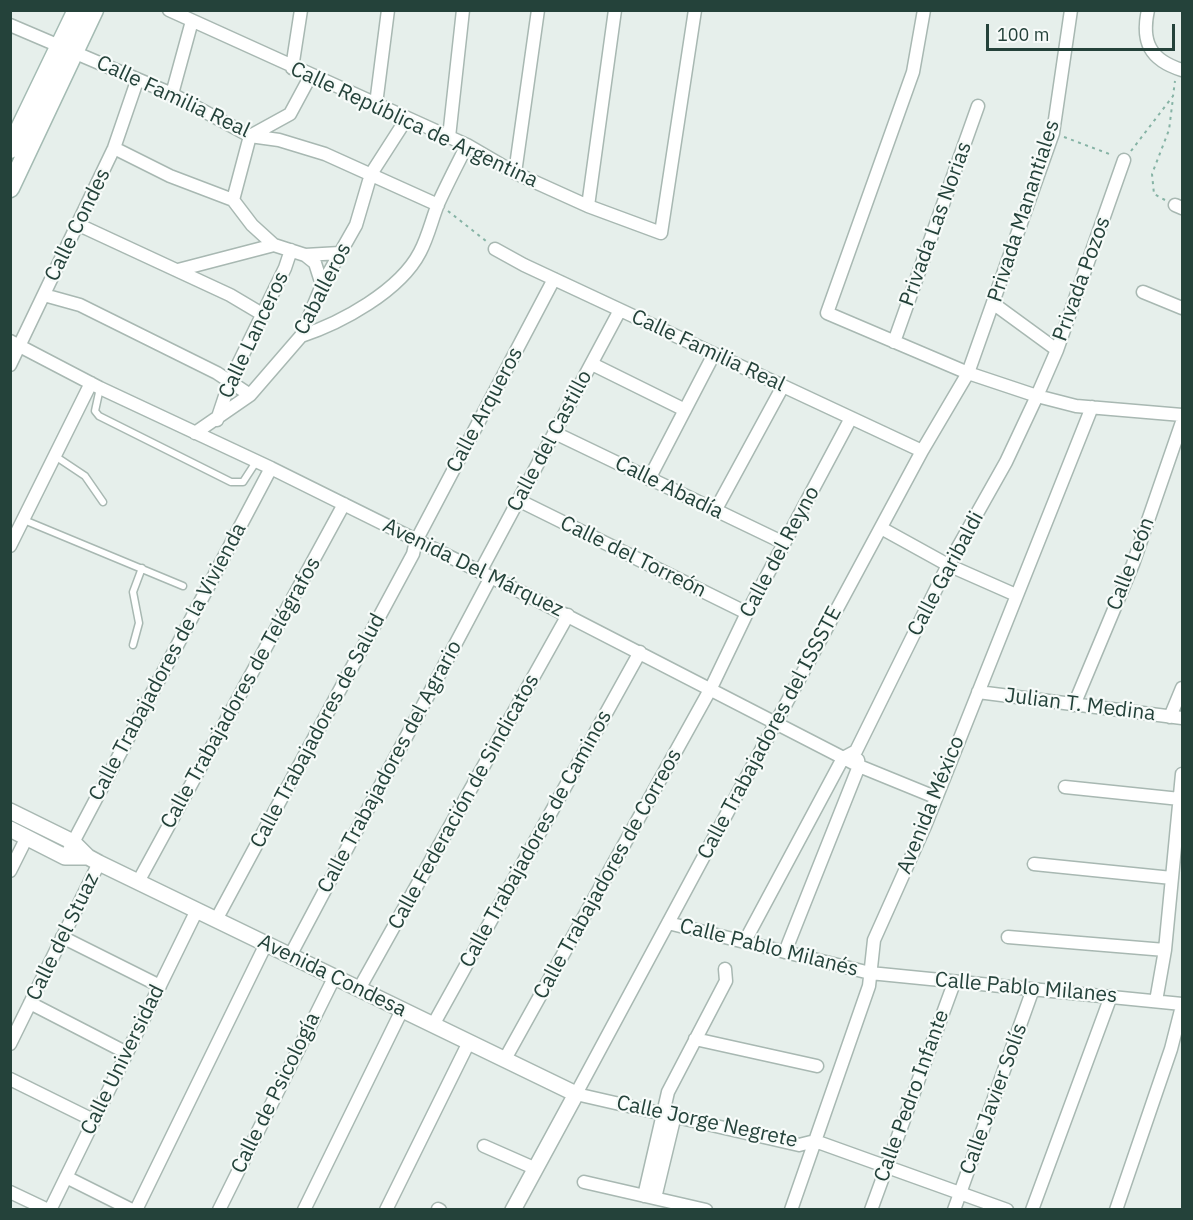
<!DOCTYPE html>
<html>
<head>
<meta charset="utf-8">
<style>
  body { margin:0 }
  #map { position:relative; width:1193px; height:1220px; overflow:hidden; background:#e6efeb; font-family:"IBM Plex Sans",sans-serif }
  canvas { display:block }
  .frame { position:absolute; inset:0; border:12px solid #24423a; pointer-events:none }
  .scale { position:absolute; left:986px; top:24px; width:189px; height:27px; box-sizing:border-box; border:3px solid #24423a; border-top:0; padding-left:8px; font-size:18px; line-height:21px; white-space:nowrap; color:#24423a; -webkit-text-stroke:4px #f7fbf9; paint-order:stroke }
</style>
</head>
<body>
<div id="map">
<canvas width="1193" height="1220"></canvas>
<div class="frame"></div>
<div class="scale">100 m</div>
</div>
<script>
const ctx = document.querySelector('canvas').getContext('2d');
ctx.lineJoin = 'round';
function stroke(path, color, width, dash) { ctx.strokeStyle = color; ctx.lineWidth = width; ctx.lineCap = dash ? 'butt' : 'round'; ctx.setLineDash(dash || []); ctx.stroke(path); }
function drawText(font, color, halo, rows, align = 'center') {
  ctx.font = font + ' "IBM Plex Sans",sans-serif'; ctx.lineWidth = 4.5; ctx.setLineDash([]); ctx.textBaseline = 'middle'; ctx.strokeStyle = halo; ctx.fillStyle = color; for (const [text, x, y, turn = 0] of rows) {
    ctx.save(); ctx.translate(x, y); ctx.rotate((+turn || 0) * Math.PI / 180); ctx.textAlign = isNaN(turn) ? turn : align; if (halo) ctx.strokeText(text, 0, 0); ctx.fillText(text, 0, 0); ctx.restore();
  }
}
const path = new Path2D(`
  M1064 137 1112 155
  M1131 151 1173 96 1175 81
  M1165 200 1154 194 1152 174 1169 130 1173 98
  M448 211 486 241`);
const service = new Path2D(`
  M100 388 95 411 99 416 231 482H243L256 462
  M55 456 85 476 103 502
  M24 520 183 586
  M133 645 139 623 133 592 142 568`);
const minor = new Path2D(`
  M169 10 467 145 515 173 588 206 661 233 695 10
  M924 10 913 72 827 313 968 373 1037 396 1076 406 1182 415
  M1148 10C1141 42 1150 60 1182 70
  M10 25 172 94 250 136 279 140 325 154 438 205
  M292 68 301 10
  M172 94 192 21
  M376 104 388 10
  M449 137 463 10
  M114 148 170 176 233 200 252 225 274 245 305 255 315 263 322 285
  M515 173 538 10
  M233 200 250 136 290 114 311 75
  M1175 205 1182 208
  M588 206 615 10
  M79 225 230 295 262 314
  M495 249 524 265 922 451
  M305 255 340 253
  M178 270 274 245
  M1143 292 1182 308
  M44 295 80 305 217 373 250 395
  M994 304 1057 350
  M301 336C341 323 400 291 420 252 428 237 432 219 438 204 447 184 457 165 467 145
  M10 341 100 388 271 468 525 594 859 766 935 797
  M894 342 978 106
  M592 364 685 410
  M10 365 114 148 137 81
  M217 420 230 381 285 268 291 250
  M195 433 250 395 301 336 322 285 356 225 371 174 407 118
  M555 433 784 543
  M649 479 714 354
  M518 500 747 613
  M715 511 783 386
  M881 528 948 565 1016 595
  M10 546 91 383
  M480 572 620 310
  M978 692 1182 718
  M1074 705 1133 564 1182 422
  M1170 717 1182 688
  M1065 787 1180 799
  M69 850 271 468
  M1034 864 1172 878
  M10 871 27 837
  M138 882 344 504
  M216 920 413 554 416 541 554 279
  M668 923 870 973 1182 1004
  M62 937 160 986
  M1008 937 1165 950
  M745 941 843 758 856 751 948 565 1006 462 1037 396 1057 350 1124 160
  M785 952 859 766 858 760
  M290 956 491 577
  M359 989 568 615
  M1156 1001 1165 950 1182 774
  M30 1003 127 1053
  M433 1025 640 652
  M695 1039 817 1066
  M10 1044 99 863
  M505 1059 711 688 747 613 851 418
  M10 1079 93 1120
  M484 1146 534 1168
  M66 1177 132 1210
  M584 1182 706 1210
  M10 1192 48 1210
  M644 1196 668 1092 726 981 725 969
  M655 1198 675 1115
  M438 1209 440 1210
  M50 1210 197 910
  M136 1210 266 944
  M219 1210 334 978
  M304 1210 402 1010
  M386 1210 469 1042
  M791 1210 869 986 874 940 925 826 1092 407
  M871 1210 954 983
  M954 1210 1033 989
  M1007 1210 815 1141 799 1145 576 1094 922 451 968 373 1053 133 1071 10
  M1032 1210 1111 996
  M1116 1210 1171 1049 1182 1006`);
const tertiary = new Path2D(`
  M10 811 73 842 88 857 99 863 576 1094 513 1210
  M10 829 65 857H88`);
const secondary = new Path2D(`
  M10 149 77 10
  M10 188 94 10`);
const streetNames = [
  ["Calle Familia Real",173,97,25],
  ["Calle República de Argentina",414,125,25],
  ["Privada Manantiales",1024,211,-72],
  ["Privada Las Norias",936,224,-70],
  ["Calle Condes",78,225,-64],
  ["Privada Pozos",1082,279,-70],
  ["Caballeros",323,289,-63],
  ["Calle Lanceros",254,335,-65],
  ["Calle Familia Real",708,351,25],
  ["Calle Arqueros",485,410,-62],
  ["Calle del Castillo",550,441,-62],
  ["Calle Abadía",669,488,26],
  ["Calle del Reyno",780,552,-62],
  ["Calle del Torreón",633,557,26],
  ["Calle León",1131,564,-69],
  ["Avenida Del Márquez",473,568,26],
  ["Calle Garibaldi",946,574,-62],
  ["Calle Trabajadores de la Vivienda",168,662,-62],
  ["Calle Trabajadores de Telégrafos",241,693,-61],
  ["Julian T. Medina",1080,705,7],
  ["Calle Trabajadores de Salud",318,731,-62],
  ["Calle Trabajadores del ISSSTE",770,733,-62],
  ["Calle Trabajadores del Agrario",390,767,-62],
  ["Calle Federación de Sindicatos",464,802,-61],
  ["Avenida México",931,805,-68],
  ["Calle Trabajadores de Caminos",536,839,-61],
  ["Calle Trabajadores de Correos",608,874,-61],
  ["Calle del Stuaz",63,937,-64],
  ["Calle Pablo Milanés",769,948,14],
  ["Avenida Condesa",332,976,26],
  ["Calle Pablo Milanes",1026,988,5],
  ["Calle Universidad",123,1060,-64],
  ["Calle de Psicología",276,1093,-64],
  ["Calle Pedro Infante",912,1096,-70],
  ["Calle Javier Solís",994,1099,-70],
  ["Calle Jorge Negrete",707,1122,12]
];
stroke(service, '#a8b8b2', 9);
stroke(minor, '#a8b8b2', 15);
stroke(tertiary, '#a8b8b2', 18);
stroke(secondary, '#a4bbb3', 21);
stroke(path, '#86b3a5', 2, [3, 4.5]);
stroke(service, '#fff', 6);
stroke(minor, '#fff', 12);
stroke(tertiary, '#fff', 15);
stroke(secondary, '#fff', 18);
drawText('21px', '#24423a', '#f7fbf9', streetNames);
</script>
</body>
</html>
